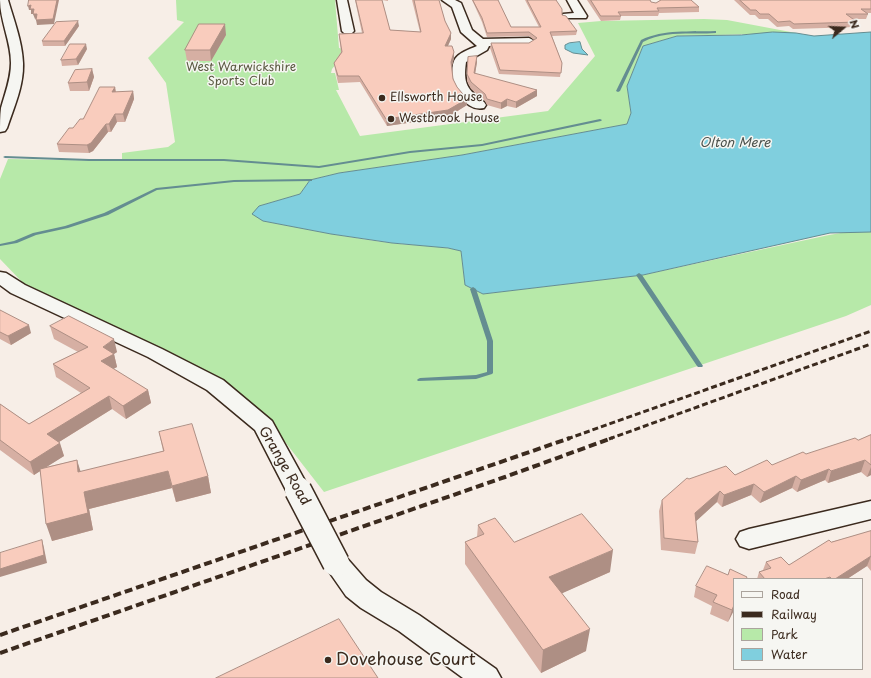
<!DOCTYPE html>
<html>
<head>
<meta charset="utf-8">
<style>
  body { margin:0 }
  #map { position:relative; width:871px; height:678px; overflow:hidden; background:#f7eee7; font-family:"Playpen Sans",sans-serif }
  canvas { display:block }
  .legend { position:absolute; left:733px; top:578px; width:130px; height:92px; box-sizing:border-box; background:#f6f6f2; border:1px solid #aba49d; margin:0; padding:5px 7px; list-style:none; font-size:12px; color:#3b2a1e }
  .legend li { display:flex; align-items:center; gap:8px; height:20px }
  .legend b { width:20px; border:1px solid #aba49d }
  .north { position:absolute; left:823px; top:8px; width:40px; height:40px; -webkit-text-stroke:3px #f6f6f2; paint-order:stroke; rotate:71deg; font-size:11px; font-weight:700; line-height:16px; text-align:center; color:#3b2a1e }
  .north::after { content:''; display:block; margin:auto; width:14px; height:18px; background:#3b2a1e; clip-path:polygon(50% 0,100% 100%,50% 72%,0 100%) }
</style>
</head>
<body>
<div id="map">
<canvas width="871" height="678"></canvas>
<ul class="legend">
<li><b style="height:5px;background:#f6f6f2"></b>Road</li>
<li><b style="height:5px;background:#3b2a1e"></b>Railway</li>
<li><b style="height:11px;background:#b7e9a9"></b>Park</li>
<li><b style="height:11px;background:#80cfde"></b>Water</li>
</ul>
<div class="north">N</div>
</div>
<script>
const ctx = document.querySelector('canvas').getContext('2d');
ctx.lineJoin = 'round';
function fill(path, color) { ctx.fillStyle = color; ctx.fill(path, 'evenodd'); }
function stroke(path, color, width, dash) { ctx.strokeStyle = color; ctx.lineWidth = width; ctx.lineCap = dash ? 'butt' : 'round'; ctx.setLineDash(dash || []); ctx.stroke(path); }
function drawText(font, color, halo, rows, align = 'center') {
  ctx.font = font + ' "Playpen Sans",sans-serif'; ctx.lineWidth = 3; ctx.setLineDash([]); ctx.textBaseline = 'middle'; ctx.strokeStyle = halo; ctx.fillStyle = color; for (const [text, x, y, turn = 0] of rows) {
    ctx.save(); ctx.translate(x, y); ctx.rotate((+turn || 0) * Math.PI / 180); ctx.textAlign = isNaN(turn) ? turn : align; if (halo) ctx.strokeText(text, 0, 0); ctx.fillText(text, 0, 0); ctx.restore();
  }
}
const green = new Path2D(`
  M176 0H335L339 48 348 50 332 69 331 73H335L339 90H336L360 136 548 111 595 56 578 23 601 21 704 19 727 20 796 33 677 36 643 46 627 86 631 113 627 124 462 155 339 173 310 180 300 194 259 206 263 221C306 229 349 238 392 243 415 246 439 245 461 251L465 285 483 294 643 275 829 235 871 228V305L846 316 324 492 275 429 208 373 24 284 0 259V179L8 159 122 161V153L168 147 175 142 166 83 148 58 184 22 177 20Z`);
const water = new Path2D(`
  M773 32 796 33 814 36 871 32V232L830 233 643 275 483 294 465 285 461 251 448 248 392 243 331 234 263 221 252 214 259 206 300 194 310 180 339 173 462 155 627 124 631 113 627 86 643 46 677 36 741 35Z
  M580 42 582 49 588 55 573 53 565 49V45L569 43Z`);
const stream = new Path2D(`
  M715 31H716V33C692 35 666 30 643 42L620 91 618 92 616 91 641 40C664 29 690 32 715 31Z
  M600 119 602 120 601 121 482 146 410 153 319 168 224 161H89L5 158 3 157 5 156 89 159H224L319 166 410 151 482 144Z
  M310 179H312V181L234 182 157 190 108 215 68 228 36 235 17 243 0 246V244L14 241 33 233 65 226 104 213 156 188 234 180Z
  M639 273 642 275 703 366 702 367H698L697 366 636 275Z
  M473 287 476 289 493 341V373L492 374 476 379 418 381 417 380 418 379 420 378 476 375 487 372V341L470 289Z`);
const minor = new Path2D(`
  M0 0H8C14 21 22 41 23 63 24 85 14 107 7 128L5 131 0 132C0 125 0 115 1 108 5 93 11 79 11 63 11 41 0 21 0 0Z
  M337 0H347L354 31 352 33H344L342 31Z
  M442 0H455L461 3 472 30 483 39 529 38 533 40 535 42 533 44 529 46H489L487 50 466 62C463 84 467 89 484 102L486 105 484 108C463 113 447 79 454 61 457 53 470 49 477 46L461 32 452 7Z
  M567 0H577L587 16 586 18H563L562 16 563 14 574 13Z
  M0 272 6 273 25 285 162 349 223 380 272 421 310 490 307 496 298 499 289 496 255 430 207 390 148 357 11 293 0 285Z
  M871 501V519L749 549 740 546 736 539 740 532 749 529Z
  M336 553 345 556 366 580 381 592 419 615 496 669 501 678H463L399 631 361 608 346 596 323 563 327 556Z`);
const railFar1 = new Path2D(`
  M567 439 871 331
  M609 439 871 344`);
const rail = new Path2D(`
  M0 635 570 438
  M0 653 505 477 612 438`);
const minorBridge = new Path2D(`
  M298 490 336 563`);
const wall = new Path2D(`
  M355 0H388V1L382 0 390 30 420 32 412 0H439L445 21 451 33V39L448 46 454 52V58L452 66 453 79 457 87 467 99V105L448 117 387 126 360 82 338 83 335 69 334 63 341 52 339 34 362 33Z
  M472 0H498L511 27H539L525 0H557V2L562 15 577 31 576 35 552 36 562 63 560 77 499 74 490 48 491 43H529L534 40 529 36 487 37 482 22Z
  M587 0H650L651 2 656 3 660 0H691L699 7V12L659 13 658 16H621L620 20 601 21Z
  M734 0H871V13H867L868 14 866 19H853L857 22 856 27 793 29 789 26 777 27 768 19H759L755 15H750Z
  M79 26 65 46H43L42 41Z
  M226 35 211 61H187L185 50Z
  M87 49 78 65 62 66 61 60Z
  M468 57 477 62 475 74 537 90V96L516 108 507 106 501 109 487 105 485 101 471 89 467 81Z
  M92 69 94 77 89 91H70L68 83Z
  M115 87 116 92 133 91 134 99 125 122H117L111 132H108L93 151 89 153 59 152 57 144Z
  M0 310 31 333 11 345 0 339Z
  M50 326 117 352 114 354 117 367 113 369 148 390 151 403 126 419 112 409 59 442 64 456 46 467 77 460 80 472 163 451 159 432 208 476 211 493 176 502 172 488 89 509 93 530 52 541 40 471 34 475 0 450V404L29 424 81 393 56 377 53 364 78 352 54 339Z
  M871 435V475L867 477 861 472 828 483 825 480 797 492 792 488 760 503 751 495 722 507 717 502 696 521 698 542 695 554 661 550 659 511 662 500 689 479 735 475 772 465 858 440Z
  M478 525 514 542 610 572 562 593 586 651 541 673 465 564V542L477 537Z
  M871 531V571L867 566 847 579H757L759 572 763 570 766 562 789 565 831 542Z
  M728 575 734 610 728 622 710 614 712 606 694 597 696 586Z`);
const shadedWall = new Path2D(`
  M57 0H59L54 24 37 25 36 20Z
  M31 5 34 9 35 14H31V10H29L28 6Z
  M33 14H37L38 18 35 19Z
  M78 21 79 26 65 46 64 41Z
  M225 24 226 35 211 61 210 50Z
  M451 33V39L445 52V46Z
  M86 44 87 49 78 65 76 59Z
  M454 52V58L451 68V62Z
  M477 56V62L474 80V73Z
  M92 69 94 77 89 91 87 82Z
  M115 87 116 95 112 92Z
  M537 90V96L516 108V102Z
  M133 91 134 99 125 122 123 114Z
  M467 99V105L448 117 387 126 386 119Z
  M507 99V106L501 109V103Z
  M115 114 117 122 111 132 109 124Z
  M106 124 108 132 93 151 89 153 87 145Z
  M29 325 31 333 11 345 8 336Z
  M114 339 117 352 114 354 117 367 104 374 101 361 103 347Z
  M148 390 151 403 126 419 123 406Z
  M109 396 112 409 51 447 47 434Z
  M60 443 64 456 34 475 30 462Z
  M77 460 82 476 78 472Z
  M865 460 861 472 828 483 831 471Z
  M871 467V475L867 477Z
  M829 469 825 480 797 492 801 480Z
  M168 471 172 488 89 509 93 530 52 541 46 524 84 492Z
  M208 476 211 493 176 502 172 486Z
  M796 476 792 488 760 503 764 492Z
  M754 484 751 495 722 507 724 495Z
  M720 491 717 502 693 524 695 513Z
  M42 540 44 548 47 563 0 577V569Z
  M613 550 610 572 547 600 549 577Z
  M871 556 867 566 847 579H835Z
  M734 605V610L728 622 732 610Z
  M590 629 586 651 541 673 543 650Z`);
const building = new Path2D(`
  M29 0H57L53 19 36 20 37 14H33L34 9H30L31 5 28 6Z
  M356 0H382L390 30 421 32 414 0H439L445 21 451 33 445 46H452L454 52 451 62 453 79 457 87 467 99 448 110 386 119 359 76H338L334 63 342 52 339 34 363 33Z
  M473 0H498L511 27H541L527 0H556L562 9V15L566 16 577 31 550 32 562 63 561 73 500 70 491 43H529L537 38 529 32 487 33 482 18Z
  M591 0H650L651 2 656 3 661 0H691L699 7 657 8 659 11 618 12 621 16H601Z
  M740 0H871V9H861L868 14H846L857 22 794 24 790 21 778 22 769 14H760L756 10H751Z
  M78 21 64 41H42L56 22Z
  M199 24H225L210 50H185Z
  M70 44H86L76 59 61 60Z
  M477 56 474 73 537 90 516 102 507 99 501 103 487 99 485 94 471 82 467 74 468 57Z
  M92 69 87 82 68 83 75 70Z
  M100 87H115L112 92 133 91 123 114H115L109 124H106L91 143 87 145 57 144 69 128H73L80 119H83Z
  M0 310 29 325 8 336 0 332Z
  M69 316 114 339 103 347 114 354 101 361 148 390 123 406 109 396 47 434 60 443 30 462 0 440V404L29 424 90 388 53 364 88 347 50 326Z
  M192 424 208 476 172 486 168 471 84 492 88 513 46 524 40 469 77 460 78 472 164 451 159 432Z
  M871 435V465L865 460 831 471 829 469 801 480 796 476 764 492 754 484 724 495 720 491 695 513 698 542 664 538 662 500 687 478 689 479 726 466 735 475 767 460 772 465 803 452 806 454 855 438 858 440Z
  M582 514 613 550 549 577 590 629 543 650 465 542 484 534 478 525 495 518 514 542Z
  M871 531V556L835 579H832L830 577 824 579H765L759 572 771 568 766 562 781 557 789 565 829 540 831 542Z
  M42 540 44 555 0 569V553Z
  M707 566 728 575 730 569 747 577 746 579H734V605L732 610 713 602 717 595 696 586Z
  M339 619 378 678H216Z`);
const markers = [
  [382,98,4,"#3b2a1e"],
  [391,119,4,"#3b2a1e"],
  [328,660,4,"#3b2a1e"]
];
const farParknames = [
  ["West Warwickshire",241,68],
  ["Sports Club",241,82]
];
const farPoinames = [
  ["Ellsworth House",390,98],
  ["Westbrook House",399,119]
];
const farWaternames = [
  ["Olton Mere",735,143]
];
const streetNames = [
  ["Grange Road",284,466,60]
];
const nearPoinames = [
  ["Dovehouse Court",336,660]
];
fill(green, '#b7e9a9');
fill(water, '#80cfde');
stroke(water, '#648d91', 1);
fill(stream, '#648d91');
stroke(minor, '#3b2a1e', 3);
fill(minor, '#f6f6f2');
stroke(railFar1, '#3b2a1e', 3, [6, 3]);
stroke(rail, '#3b2a1e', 4, [8, 4]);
stroke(minorBridge, '#3b2a1e', 29, []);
stroke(minorBridge, '#f6f6f2', 26);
fill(wall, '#d6afa3');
fill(shadedWall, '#ae8f84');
fill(building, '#f9ccbd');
stroke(building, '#ae8f84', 1);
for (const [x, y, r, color] of markers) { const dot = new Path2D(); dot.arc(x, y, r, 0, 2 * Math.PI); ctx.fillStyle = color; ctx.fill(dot); stroke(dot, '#f6f6f2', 1.5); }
drawText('12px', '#5a5a41', '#f6f6f2', farParknames);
drawText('12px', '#3b2a1e', '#f6f6f2', farPoinames, 'left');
drawText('italic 13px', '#4c534e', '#f6f6f2', farWaternames);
drawText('14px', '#3b2a1e', '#f6f6f2', streetNames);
drawText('17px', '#3b2a1e', '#f6f6f2', nearPoinames, 'left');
</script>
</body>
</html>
